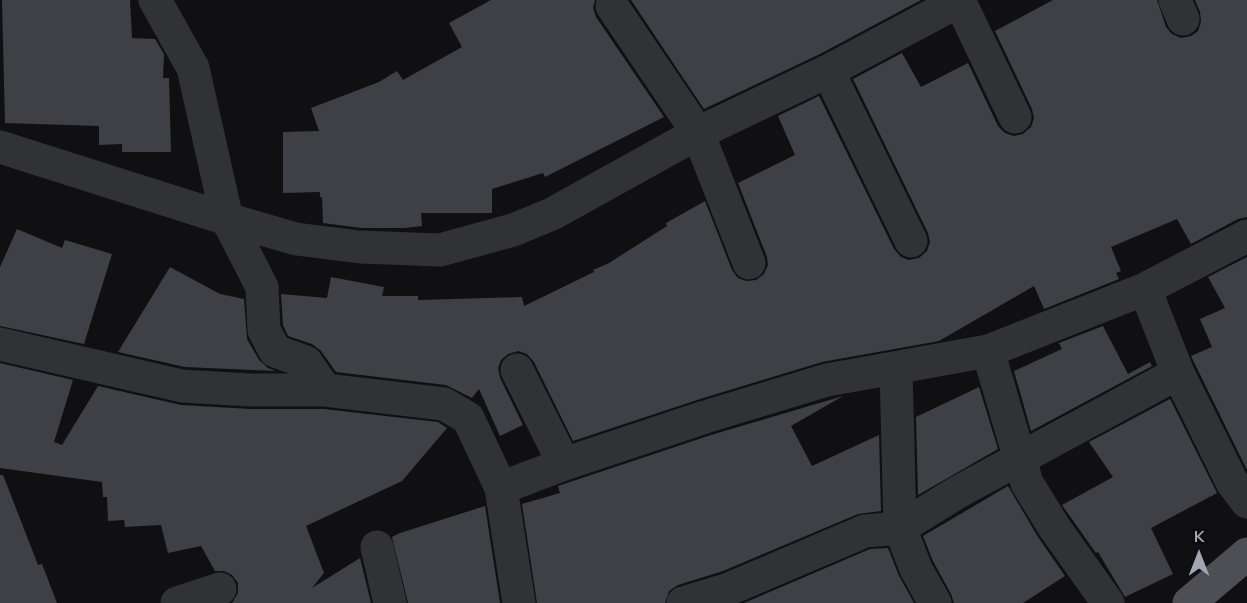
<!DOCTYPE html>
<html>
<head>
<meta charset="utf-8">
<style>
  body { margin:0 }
  #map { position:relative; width:1247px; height:603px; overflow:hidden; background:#101012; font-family:"Nunito Sans",sans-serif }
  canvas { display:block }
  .north { position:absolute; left:1169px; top:525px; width:60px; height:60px; -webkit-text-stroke:4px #0b0b0d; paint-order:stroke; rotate:0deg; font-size:16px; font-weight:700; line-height:24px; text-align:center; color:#a2a6b2 }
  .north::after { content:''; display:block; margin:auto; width:21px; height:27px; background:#a2a6b2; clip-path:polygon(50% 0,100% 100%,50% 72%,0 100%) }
</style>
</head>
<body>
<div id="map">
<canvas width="1247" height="603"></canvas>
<div class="north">K</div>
</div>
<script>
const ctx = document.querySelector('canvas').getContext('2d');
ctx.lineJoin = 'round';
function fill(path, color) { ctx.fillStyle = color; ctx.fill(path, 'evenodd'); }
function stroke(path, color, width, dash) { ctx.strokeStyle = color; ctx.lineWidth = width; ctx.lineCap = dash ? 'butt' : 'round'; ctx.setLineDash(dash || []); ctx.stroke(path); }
const building = new Path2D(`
  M2 0H130L132 38 155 39 164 54 163 78H169L171 152H122V144L99 145V126L5 123Z
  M491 0H595L593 8 596 17 664 117 545 177 543 173 492 189V213H421L422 226 405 228H362L323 223 322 197H320V192L283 193V132L319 131 311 108 379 82 397 71 403 80 462 47 449 23Z
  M631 0H921L820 54 704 109Z
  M1053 0H1157L1166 27 1172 34 1181 38 1191 36 1198 31 1201 22 1200 12 1195 0H1247V217L1238 219 1191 244 1177 219 1111 247 1121 271 1116 273 1119 279 1044 309 1034 286 939 341 822 362 700 399 573 441 534 362 527 354 518 351 508 354 501 360 498 368 500 378 523 425 500 436 479 389 472 398 446 385 336 372 321 351 312 344 288 336 283 325 281 294 327 298 331 277 384 287 382 296H418V300L522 297 524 306 594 272 593 270 609 263 667 226 666 223 705 201 732 270 738 278 746 281 756 280 764 274 768 265 767 257 738 183 795 155 778 116 819 96 894 249 901 257 909 260 919 258 927 251 930 242 928 233 853 79 902 53 921 87 968 63 998 126 1005 133 1014 136 1023 134 1031 127 1034 118 1032 109 995 31Z
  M17 229 62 248 65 240 112 254 84 344 0 326V267Z
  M1247 257V470L1191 356 1212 347 1200 319 1225 308 1208 277Z
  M170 267 220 294 244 299 247 339 259 360 268 368 276 371 185 367 118 352Z
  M1103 326 1128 374 1150 362 1152 366 1031 431 1014 371 1062 349 1059 343Z
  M0 363 73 380 54 442 62 445 98 386 181 405 250 409H324L438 422 447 428 402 481 306 526 324 573 312 588 360 558 371 603H232L238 593V583L232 575 224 571H215L201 546 168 553 161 525 125 527 124 520 108 521 107 497H103L102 482 0 468Z
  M979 387 998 449 918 495 916 417Z
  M843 396 791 426 812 466 879 435 881 511 858 514 723 571 678 585 669 591 665 603H537L522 504 560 493 558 486 711 435Z
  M1170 399 1217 493 1151 528 1173 574 1125 597 1098 552 1096 553 1062 505 1113 477 1089 442Z
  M0 475H3L38 565 42 564 57 603H0Z
  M1008 486 1038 537 1065 576 1023 603H954L951 594 933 561 923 536Z
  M485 506 500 603H408L392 537 400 533Z
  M888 548 899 576 914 603H744L870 549Z`);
const minor = new Path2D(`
  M155 0 193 68 227 219 262 287 264 330 275 351 306 362 325 390
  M959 0 1015 117
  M1175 0 1183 19
  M612 6 698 133 749 263
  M828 71 911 241
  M0 147 227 219 296 239 360 247 440 250 513 230 552 214 698 133 828 71 961 0
  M1145 289 1178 373 1232 482 1247 502
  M0 344 182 386 250 390H325L444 404 468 418 501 488
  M988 351 1027 483 1054 527 1108 603
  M896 368 900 528 916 569 935 603
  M517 370 564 464
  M377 547 390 603
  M177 603 220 589
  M519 603 501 488 564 464 705 417 827 380 988 351 1145 289 1247 236
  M683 603 729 589 865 531 900 528 958 492 1178 373`);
const major = new Path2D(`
  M1189 603 1247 554`);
fill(building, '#3f4045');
stroke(minor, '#313236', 33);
stroke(major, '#4d4f55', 33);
</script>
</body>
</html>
